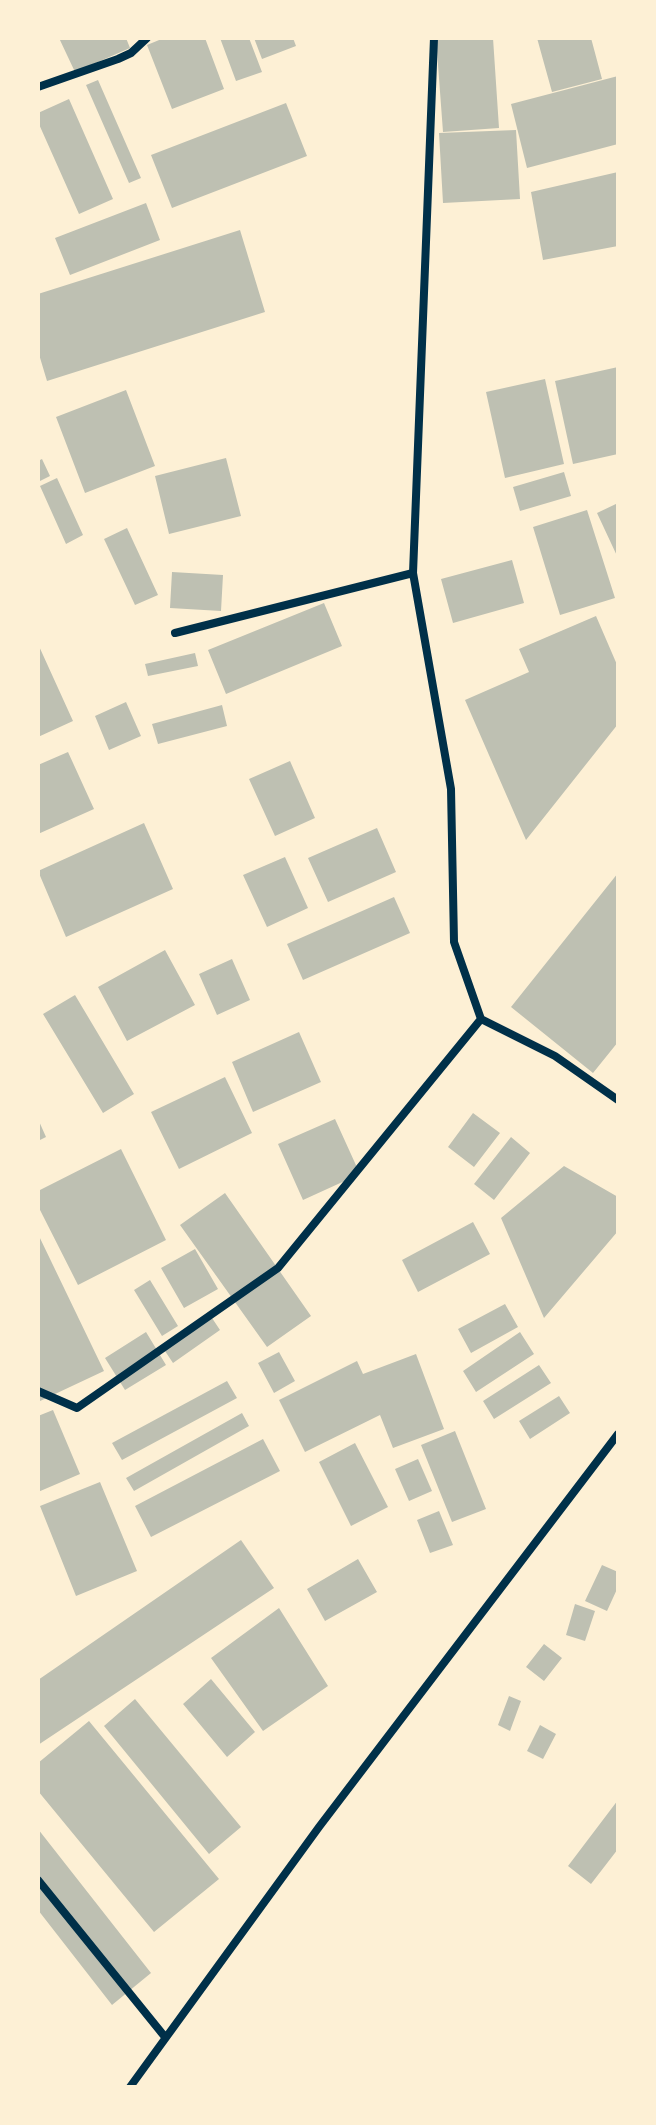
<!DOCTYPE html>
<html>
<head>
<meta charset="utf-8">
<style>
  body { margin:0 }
  #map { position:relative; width:656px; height:2125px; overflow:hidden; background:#fdf0d5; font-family:Inter,sans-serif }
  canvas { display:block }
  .frame { position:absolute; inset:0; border:40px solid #fdf0d5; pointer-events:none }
</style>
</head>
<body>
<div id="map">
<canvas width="656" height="2125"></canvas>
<div class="frame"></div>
</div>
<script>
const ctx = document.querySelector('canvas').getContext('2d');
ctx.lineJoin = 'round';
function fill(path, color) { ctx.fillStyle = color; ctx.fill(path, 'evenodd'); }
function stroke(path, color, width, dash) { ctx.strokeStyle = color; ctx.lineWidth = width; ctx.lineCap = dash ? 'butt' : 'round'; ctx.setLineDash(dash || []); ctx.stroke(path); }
const building = new Path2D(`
  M59 38H126L130 48 75 72Z
  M164 38H205L224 89 172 109 147 45Z
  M220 38H249L262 72 236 81Z
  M254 38H293L296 46 262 59Z
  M436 38H493L499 128 443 132Z
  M537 38H591L602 79 552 92Z
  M618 76V144L527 168 511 104Z
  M98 80 141 178 129 183 86 85Z
  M69 99 113 199 79 214 38 122V113Z
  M286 103 307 156 172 208 151 155Z
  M516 130 520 199 443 203 439 133Z
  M618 172V246L543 260 531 192Z
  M146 203 160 240 70 275 55 238Z
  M240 230 265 312 47 381 38 351V294Z
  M618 367V454L573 464 555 381Z
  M545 379 564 464 505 478 486 392Z
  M126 390 155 466 85 493 56 417Z
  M226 458 241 516 169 534 155 476Z
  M42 459 50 476 38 482V461Z
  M564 472 571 496 520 511 513 487Z
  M57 478 83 535 66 544 40 486Z
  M618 503V558L597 513Z
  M587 510 615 598 560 615 533 527Z
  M127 528 158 595 135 605 104 539Z
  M512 560 524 603 453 623 441 579Z
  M172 572 223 575 221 611 170 608Z
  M324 603 342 646 226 694 208 650Z
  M596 616 618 667V724L526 840 465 700 529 672 519 649Z
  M38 644 73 721 38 737Z
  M195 653 198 666 148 676 145 664Z
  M126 702 141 736 109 750 95 716Z
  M222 705 227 726 158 744 152 724Z
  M68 752 94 809 38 834V765Z
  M290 761 315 818 275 836 249 779Z
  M144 823 173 889 66 937 38 871Z
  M377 828 396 872 328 902 308 858Z
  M285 857 308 908 267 927 243 875Z
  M618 873V1042L593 1073 511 1007Z
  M394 897 410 933 303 980 287 944Z
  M165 950 195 1005 127 1041 98 987Z
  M232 959 250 1000 217 1015 199 974Z
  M75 995 134 1094 103 1113 43 1014Z
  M299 1032 321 1082 253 1112 232 1062Z
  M225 1077 252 1133 179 1169 151 1112Z
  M473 1113 500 1133 474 1167 448 1147Z
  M38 1119 46 1137 38 1141Z
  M335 1119 360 1174 303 1200 278 1144Z
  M511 1137 530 1153 494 1200 474 1184Z
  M121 1149 166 1240 78 1285 38 1206V1191Z
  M564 1166 618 1197V1231L544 1318 501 1218Z
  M225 1193 311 1316 267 1347 180 1225Z
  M473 1222 490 1254 418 1292 402 1260Z
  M38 1234 104 1371 38 1402Z
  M195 1249 218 1289 184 1308 161 1268Z
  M150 1280 178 1326 162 1336 134 1290Z
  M505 1304 518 1327 471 1353 458 1329Z
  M210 1315 220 1330 173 1363 163 1348Z
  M146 1332 166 1365 125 1390 105 1358Z
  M520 1332 534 1354 476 1392 463 1371Z
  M279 1352 295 1381 274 1393 258 1363Z
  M416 1354 444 1429 393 1448 380 1415 305 1452 279 1400 357 1361 363 1374Z
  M539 1365 551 1383 494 1419 483 1401Z
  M227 1381 237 1398 122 1460 112 1443Z
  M559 1396 570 1413 530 1439 519 1421Z
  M53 1410 80 1474 38 1492V1416Z
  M242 1413 249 1426 134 1491 126 1478Z
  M455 1431 486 1509 452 1522 421 1445Z
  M263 1439 280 1471 151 1537 135 1506Z
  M355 1443 388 1507 351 1526 319 1462Z
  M418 1459 432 1491 409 1501 395 1469Z
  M100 1482 137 1571 76 1596 40 1506Z
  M439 1511 453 1545 430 1553 417 1520Z
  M241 1540 274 1588 38 1745V1680Z
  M358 1559 377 1592 325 1621 307 1589Z
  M602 1565 618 1572V1587L607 1611 585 1601Z
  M575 1604 595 1611 585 1641 566 1635Z
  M279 1608 328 1686 263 1731 211 1658Z
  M544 1644 562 1658 544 1681 526 1667Z
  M211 1679 255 1732 227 1757 183 1704Z
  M509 1696 521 1701 510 1731 498 1725Z
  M135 1699 241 1827 209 1854 104 1726Z
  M89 1721 219 1879 154 1932 38 1791V1763Z
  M540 1725 556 1734 543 1759 527 1751Z
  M618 1800V1849L591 1884 568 1866Z
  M38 1829 151 1973 112 2005 38 1910Z`);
const minor = new Path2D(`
  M434 38 413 573 451 789 454 942 481 1019 555 1056 618 1100
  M38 87 118 59 131 53 147 38
  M175 633 413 573
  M38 1391 77 1408 278 1268 481 1019
  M38 1880 165 2037
  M130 2087 319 1827 618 1434`);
fill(building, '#bec0b2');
stroke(minor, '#003049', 8);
</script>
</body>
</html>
